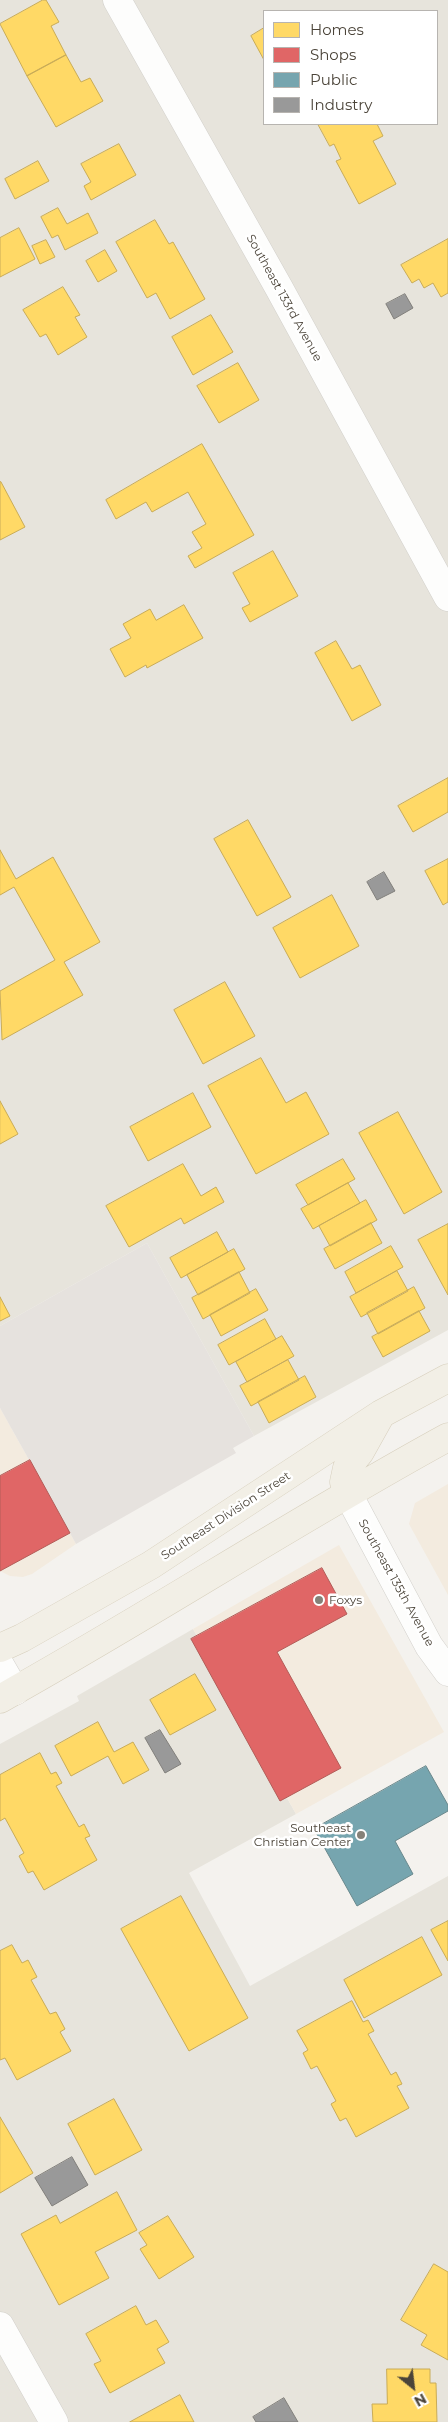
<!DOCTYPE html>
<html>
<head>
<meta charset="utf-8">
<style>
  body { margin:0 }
  #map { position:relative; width:448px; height:2422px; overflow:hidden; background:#f4f2ee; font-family:Montserrat,sans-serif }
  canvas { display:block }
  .legend { position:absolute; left:263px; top:10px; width:175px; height:115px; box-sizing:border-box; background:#fff; border:1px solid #b7b4b0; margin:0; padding:6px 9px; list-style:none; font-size:15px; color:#4b4439 }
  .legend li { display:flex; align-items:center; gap:10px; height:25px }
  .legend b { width:25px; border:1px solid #b7b4b0 }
  .north { position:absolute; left:388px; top:2362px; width:50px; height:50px; -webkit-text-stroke:4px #fff; paint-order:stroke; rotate:151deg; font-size:14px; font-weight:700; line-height:20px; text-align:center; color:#4b4439 }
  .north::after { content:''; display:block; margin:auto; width:18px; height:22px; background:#4b4439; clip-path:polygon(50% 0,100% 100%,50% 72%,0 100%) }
</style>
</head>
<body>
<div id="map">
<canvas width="448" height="2422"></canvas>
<ul class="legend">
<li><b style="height:14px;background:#ffd966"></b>Homes</li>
<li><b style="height:14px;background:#e06666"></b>Shops</li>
<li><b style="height:14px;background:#76a5af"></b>Public</li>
<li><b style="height:14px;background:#999"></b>Industry</li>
</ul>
<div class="north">N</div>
</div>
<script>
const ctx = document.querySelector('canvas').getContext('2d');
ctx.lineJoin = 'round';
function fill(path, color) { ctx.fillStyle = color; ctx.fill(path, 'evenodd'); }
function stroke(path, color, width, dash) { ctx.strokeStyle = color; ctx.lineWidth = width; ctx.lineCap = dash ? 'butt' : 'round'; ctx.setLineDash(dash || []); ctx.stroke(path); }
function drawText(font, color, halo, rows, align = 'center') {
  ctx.font = font + ' Montserrat,sans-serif'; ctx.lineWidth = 5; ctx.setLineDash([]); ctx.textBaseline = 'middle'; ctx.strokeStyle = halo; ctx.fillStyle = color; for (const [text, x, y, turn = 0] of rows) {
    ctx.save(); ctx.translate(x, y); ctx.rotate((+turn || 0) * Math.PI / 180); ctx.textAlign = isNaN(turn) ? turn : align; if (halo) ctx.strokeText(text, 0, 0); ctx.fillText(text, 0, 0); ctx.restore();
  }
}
const residential = new Path2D(`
  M0 0H448V1330L254 1436 147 1243 0 1326ZM264 11H437V124H264Z
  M193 1629 296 1814 189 1873 250 1986 448 1876V2422H0V1744L79 1701 77 1696Z`);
const commercial = new Path2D(`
  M0 1408 76 1544 32 1574 23 1577 10 1576 0 1571Z
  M448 1484V1595L409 1524 415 1503Z
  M339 1545 444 1732 296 1814 193 1629Z`);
const industrial = new Path2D(`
  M147 1243 254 1436 233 1448 236 1453 76 1544 0 1408V1326Z`);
const homes = new Path2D(`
  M43 0H46L59 22 51 26 66 55 27 76 0 24Z
  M264 28V60L251 36Z
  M66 55 81 82 90 78 103 101 56 127 27 76Z
  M318 124H377L383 136 373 141 396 184 359 204 336 161 341 159 334 144 330 146Z
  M119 144 136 175 91 200 84 186 91 182 81 164Z
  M38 161 49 181 15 199 5 179Z
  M58 208 67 224 88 213 98 233 65 250 58 235 52 238 41 217Z
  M155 220 169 244 173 242 205 299 170 319 156 293 147 298 116 242Z
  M19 228 35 259 0 277V238Z
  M448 239V293L441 297 433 283 424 288 419 279 412 283 401 265Z
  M46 240 55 257 40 264 32 246Z
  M105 250 117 271 98 282 86 261Z
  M63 287 80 315 75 317 87 337 58 355 46 334 40 337 23 310Z
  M211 315 233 352 193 375 172 337Z
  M238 363 259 400 219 423 197 386Z
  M202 444 254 535 195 568 188 556 202 548 192 532 206 524 188 492 152 512 146 502 116 519 106 500Z
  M1 482 25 527 0 540V482Z
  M273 551 298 596 250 622 242 608 250 604 233 573Z
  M184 605 203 638 147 668 146 665 125 677 110 649 131 638 123 624 150 609 156 620Z
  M336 641 352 669 360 665 381 705 352 721 315 653Z
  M448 778V812L413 832 398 806Z
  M248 820 291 897 257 916 214 839Z
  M0 850 16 879 53 857 100 942 64 962 83 995 2 1040 0 991 55 960 14 887 0 895Z
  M448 859V902L443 905 425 871Z
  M332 895 359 946 300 978 273 928Z
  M225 982 255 1036 203 1064 174 1010Z
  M261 1058 286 1103 306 1092 329 1134 256 1174 208 1086Z
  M193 1093 211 1127 148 1161 130 1127Z
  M0 1101 18 1134 0 1144Z
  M398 1112 442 1192 404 1214 359 1133Z
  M343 1159 355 1179 308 1205 296 1185Z
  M183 1164 201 1196 216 1187 224 1202 184 1224 181 1218 129 1247 106 1206Z
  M348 1183 360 1203 313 1229 301 1209Z
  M366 1200 377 1220 330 1246 319 1226Z
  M371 1223 382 1243 335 1269 324 1249Z
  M448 1224V1295L418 1240Z
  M217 1232 228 1252 181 1278 170 1258Z
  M391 1246 403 1267 356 1293 345 1272Z
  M234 1249 245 1269 198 1295 187 1275Z
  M397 1271 408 1291 361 1317 350 1297Z
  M239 1272 250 1293 203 1319 192 1298Z
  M414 1287 425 1308 378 1334 367 1313Z
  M256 1289 268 1310 221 1336 210 1315Z
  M0 1297 10 1316 0 1321Z
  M419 1311 430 1331 383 1357 372 1337Z
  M265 1319 276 1339 229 1365 218 1345Z
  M282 1336 294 1356 247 1382 236 1362Z
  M288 1360 299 1380 251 1406 240 1386Z
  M305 1376 316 1397 269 1423 258 1402Z
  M195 1674 216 1710 170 1735 150 1700Z
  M98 1722 114 1752 133 1742 149 1770 123 1784 108 1756 71 1776 55 1746Z
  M40 1753 51 1774 56 1772 62 1783 56 1786 79 1827 84 1824 90 1836 85 1838 97 1860 44 1890 33 1871 28 1873 19 1856 24 1853 5 1818 0 1821V1775Z
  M181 1896 248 2018 189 2051 121 1929Z
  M448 1921V1961L431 1930Z
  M422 1937 442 1975 364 2018 344 1980Z
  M12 1945 22 1963 28 1960 37 1977 31 1980 50 2014 56 2012 65 2029 60 2032 71 2051 17 2080 5 2058 0 2060V1951Z
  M352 2001 363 2022 368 2020 374 2031 368 2034 391 2075 396 2072 402 2084 397 2086 409 2108 356 2137 346 2118 340 2121 331 2104 336 2101 317 2066 311 2069 303 2053 308 2050 297 2031Z
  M114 2099 142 2150 95 2175 68 2124Z
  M0 2117 33 2173 0 2193Z
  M117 2192 137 2230 95 2252 109 2278 59 2305 21 2234 56 2215 60 2223Z
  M168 2216 194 2257 159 2279 140 2249 147 2245 139 2233Z
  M434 2264 448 2272V2360L421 2345 427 2335 401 2320Z
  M136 2306 146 2325 156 2320 169 2342 157 2349 165 2363 110 2393 94 2364 101 2361 86 2334Z
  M387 2369H430V2383H436L437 2422H373L372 2404H387Z
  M180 2395 194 2422H130Z`);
const shops = new Path2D(`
  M30 1460 70 1533 0 1571V1476Z
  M322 1568 347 1614 277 1652 341 1768 280 1801 191 1639Z`);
const public = new Path2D(`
  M426 1766 448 1805V1811L395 1841 413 1874 357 1906 314 1829Z`);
const industry = new Path2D(`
  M405 294 413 308 394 319 386 304Z
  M384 872 395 891 377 900 367 882Z
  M160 1730 181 1764 165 1773 145 1738Z
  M72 2157 88 2185 52 2206 35 2178Z
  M284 2398 298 2422H256L253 2417Z`);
const minor = new Path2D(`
  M117 0 279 288 448 597
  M347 1492 429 1646 448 1672
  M0 2326 54 2422`);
const tertiary = new Path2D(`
  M0 1665 15 1691`);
const primary = new Path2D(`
  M347 1492 344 1482 347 1468 360 1452 379 1418
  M0 1648 22 1638 151 1565 381 1414 448 1378
  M0 1699C151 1615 296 1520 448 1437`);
const markers = [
  [319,1600,5,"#868178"],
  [361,1835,5,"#868178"]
];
const streetNames = [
  ["Southeast 133rd Avenue",284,298,61],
  ["Southeast Division Street",226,1516,-33],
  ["Southeast 135th Avenue",396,1583,61]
];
const poiNames = [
  ["Foxys",329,1600],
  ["Southeast",351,1828,"right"],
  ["Christian Center",351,1842,"right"]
];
fill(residential, '#e7e4dc');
fill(commercial, '#f3ebdf');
fill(industrial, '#e6e2de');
fill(homes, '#ffd966');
stroke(homes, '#c9ac58', 1);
fill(shops, '#e06666');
stroke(shops, '#b35c58', 1);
fill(public, '#76a5af');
stroke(public, '#69888c', 1);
fill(industry, '#999');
stroke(industry, '#82807c', 1);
stroke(minor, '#d2d0cb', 29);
stroke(tertiary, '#d2d0cb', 29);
stroke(primary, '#d6cebb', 29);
stroke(minor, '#fdfdfc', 28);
stroke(tertiary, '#fdfdfc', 28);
stroke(primary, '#f2efe6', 28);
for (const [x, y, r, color] of markers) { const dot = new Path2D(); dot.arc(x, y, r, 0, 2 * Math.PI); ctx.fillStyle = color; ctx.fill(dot); stroke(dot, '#fff', 2); }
drawText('12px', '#4b4439', '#fff', streetNames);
drawText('12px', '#4b4439', '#fff', poiNames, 'left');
</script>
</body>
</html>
